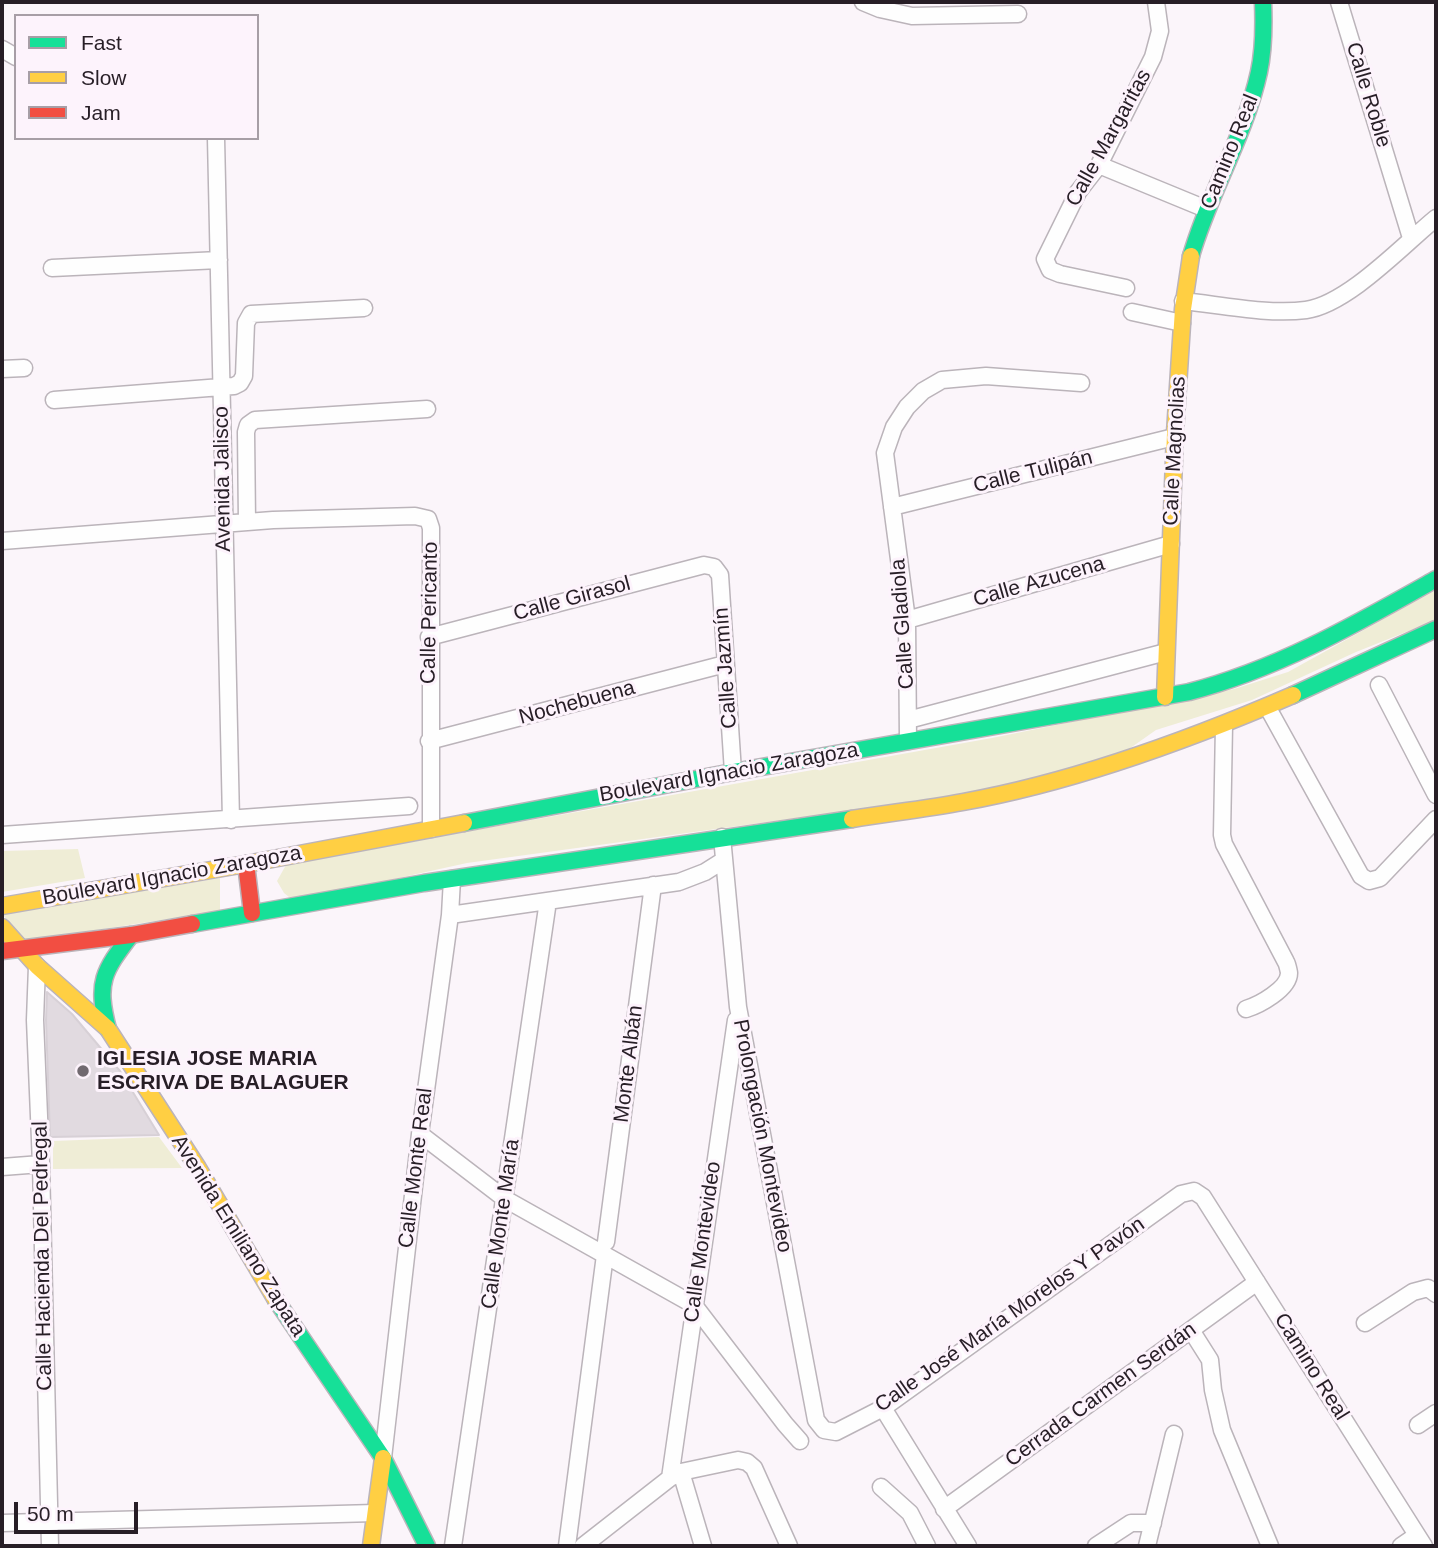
<!DOCTYPE html>
<html>
<head>
<meta charset="utf-8">
<style>
  body { margin:0 }
  #map { position:relative; width:1438px; height:1548px; overflow:hidden; background:#fbf5fa; font-family:Helvetica,sans-serif }
  canvas { display:block }
  .frame { position:absolute; inset:0; border:4px solid #271e26; pointer-events:none }
  .legend { position:absolute; left:14px; top:14px; width:245px; height:126px; box-sizing:border-box; background:#fdf3fc; border:2px solid #a79ea6; margin:0; padding:9px 12px; list-style:none; font-size:21px; color:#271e26 }
  .legend li { display:flex; align-items:center; gap:14px; height:35px }
  .legend b { width:35px; border:2px solid #a79ea6 }
  .scale { position:absolute; left:14px; top:1502px; width:124px; height:32px; box-sizing:border-box; border:4px solid #271e26; border-top:0; padding-left:9px; font-size:21px; line-height:24px; white-space:nowrap; color:#271e26; -webkit-text-stroke:5px #fdf3fc; paint-order:stroke }
</style>
</head>
<body>
<div id="map">
<canvas width="1438" height="1548"></canvas>
<div class="frame"></div>
<ul class="legend">
<li><b style="height:9px;background:#16e098"></b>Fast</li>
<li><b style="height:9px;background:#ffcf43"></b>Slow</li>
<li><b style="height:9px;background:#f24e42"></b>Jam</li>
</ul>
<div class="scale">50 m</div>
</div>
<script>
const ctx = document.querySelector('canvas').getContext('2d');
ctx.lineJoin = 'round';
function fill(path, color) { ctx.fillStyle = color; ctx.fill(path, 'evenodd'); }
function stroke(path, color, width, dash) { ctx.strokeStyle = color; ctx.lineWidth = width; ctx.lineCap = dash ? 'butt' : 'round'; ctx.setLineDash(dash || []); ctx.stroke(path); }
function drawText(font, color, halo, rows, align = 'center') {
  ctx.font = font + ' Helvetica,sans-serif'; ctx.lineWidth = 6; ctx.setLineDash([]); ctx.textBaseline = 'middle'; ctx.strokeStyle = halo; ctx.fillStyle = color; for (const [text, x, y, turn = 0] of rows) {
    ctx.save(); ctx.translate(x, y); ctx.rotate((+turn || 0) * Math.PI / 180); ctx.textAlign = isNaN(turn) ? turn : align; if (halo) ctx.strokeText(text, 0, 0); ctx.fillText(text, 0, 0); ctx.restore();
  }
}
const green = new Path2D(`
  M1436 590V620L1356 652 1252 700 1156 730 1119 756 1017 788 467 863 294 901 284 893 277 881 286 865 296 862 992 738 1234 689 1288 672Z
  M78 849 85 878 2 892V851Z
  M220 878V911L26 941 2 914Z
  M159 1137 182 1168 53 1169V1141Z`);
const building = new Path2D(`
  M47 992 72 1014 120 1071 159 1135 50 1137 46 1020Z`);
const street = new Path2D(`
  M863 2 880 9 912 16 1018 14
  M1339 2 1411 238
  M2 49 16 57
  M216 138 231 820
  M1099 165 1206 209
  M52 268 219 260
  M1126 288 1060 274 1050 270 1045 259 1078 192 1099 165 1153 57 1160 31 1156 2
  M1183 301C1221 305 1269 315 1306 310 1348 304 1403 245 1436 218
  M1132 312 1182 323
  M2 369 24 368
  M54 400 234 386 240 383 244 376 246 323 251 314 364 308
  M892 507 1174 437
  M247 522 246 432 248 425 255 420 427 409
  M2 541 273 520 415 516 428 519 431 528V829
  M907 620 1171 544
  M429 637 704 565 714 567 720 575 733 772
  M1379 685 1436 795
  M1268 708 1361 876 1369 881 1380 878 1436 819
  M908 720 1166 652
  M1224 725 1222 835 1224 844 1286 962C1287 963 1289 972 1289 973 1289 989 1259 1005 1246 1009
  M429 741 725 664
  M908 741 907 620 885 453 894 427 907 407 923 391 942 380 986 376 1081 383
  M2 835 409 806
  M722 837 738 1007 816 1420 824 1430 836 1432 883 1408 1181 1194 1194 1191 1203 1197 1424 1546
  M450 915 679 882 705 872 724 860
  M37 966 35 1020 41 1164 50 1546
  M420 1134 505 1199 694 1305 785 1424 800 1441
  M2 1167 41 1164
  M606 1242 653 885
  M1365 1323 1413 1292 1428 1288 1436 1294
  M1191 1330 1210 1360 1213 1390 1222 1430 1270 1546
  M883 1408 968 1546
  M1418 1425 1436 1413
  M383 1458 420 1134 450 915 452 879
  M681 1472 703 1546
  M670 1478 736 1020
  M881 1487 910 1513 927 1546
  M944 1509 1257 1282
  M2 1523 375 1513
  M453 1546 548 901
  M567 1546 605 1255
  M583 1546 670 1478 681 1472 738 1460 747 1462 754 1468 789 1546
  M1096 1546 1131 1523H1153
  M1147 1546 1174 1434
  M1401 1546 1417 1535`);
const fast = new Path2D(`
  M1191 256C1209 193 1245 136 1259 72 1264 49 1264 26 1263 2
  M1293 695 1436 629
  M464 823 733 772 1189 692C1278 669 1356 624 1436 579
  M192 924 424 883 852 819
  M108 1029C96 982 103 972 131 935
  M276 1300 383 1458 427 1546`);
const slow = new Path2D(`
  M1165 697 1175 433 1183 309 1191 256
  M852 819C889 813 926 809 963 802 1074 782 1189 740 1293 695
  M2 906 246 864 464 823
  M2 927 37 966 108 1029 198 1168 276 1300
  M371 1546 383 1458`);
const jam = new Path2D(`
  M246 864 252 913
  M2 951 131 935 192 924`);
const markers = [
  [83,1071,7,"#716970"]
];
const streetNames = [
  ["Calle Roble",1368,95,73],
  ["Calle Margaritas",1109,138,-61],
  ["Camino Real",1230,152,-68],
  ["Calle Magnolias",1175,451,-87],
  ["Calle Tulipán",1033,472,-14],
  ["Avenida Jalisco",223,479,-91],
  ["Calle Azucena",1039,582,-16],
  ["Calle Girasol",572,599,-15],
  ["Calle Pericanto",430,613,-89],
  ["Calle Gladiola",903,624,-94],
  ["Calle Jazmín",726,668,-94],
  ["Nochebuena",577,703,-15],
  ["Boulevard Ignacio Zaragoza",729,773,-10],
  ["Boulevard Ignacio Zaragoza",172,876,-10],
  ["Monte Albán",629,1064,-83],
  ["Prolongación Montevideo",762,1136,79],
  ["Calle Monte Real",416,1168,-83],
  ["Calle Monte María",501,1224,-82],
  ["Avenida Emiliano Zapata",238,1236,58],
  ["Calle Montevideo",703,1242,-82],
  ["Calle Hacienda Del Pedregal",43,1256,-91],
  ["Calle José María Morelos Y Pavón",1010,1315,-35],
  ["Camino Real",1311,1367,58],
  ["Cerrada Carmen Serdán",1101,1395,-36]
];
const poiNames = [
  ["IGLESIA JOSE MARIA",97,1059],
  ["ESCRIVA DE BALAGUER",97,1083]
];
fill(green, '#efedd6');
fill(building, '#e1dae0');
stroke(building, '#d7d0d6', 2);
stroke(street, '#bbb4ba', 19);
stroke(fast, '#bbb4ba', 19);
stroke(slow, '#bbb4ba', 19);
stroke(jam, '#bbb4ba', 19);
stroke(street, '#fefefe', 16);
stroke(fast, '#16e098', 16);
stroke(slow, '#ffcf43', 16);
stroke(jam, '#f24e42', 16);
for (const [x, y, r, color] of markers) { const dot = new Path2D(); dot.arc(x, y, r, 0, 2 * Math.PI); ctx.fillStyle = color; ctx.fill(dot); stroke(dot, '#fdf3fc', 2.5); }
drawText('21px', '#271e26', '#fdf3fc', streetNames);
drawText('bold 21px', '#271e26', '#fdf3fc', poiNames, 'left');
</script>
</body>
</html>
